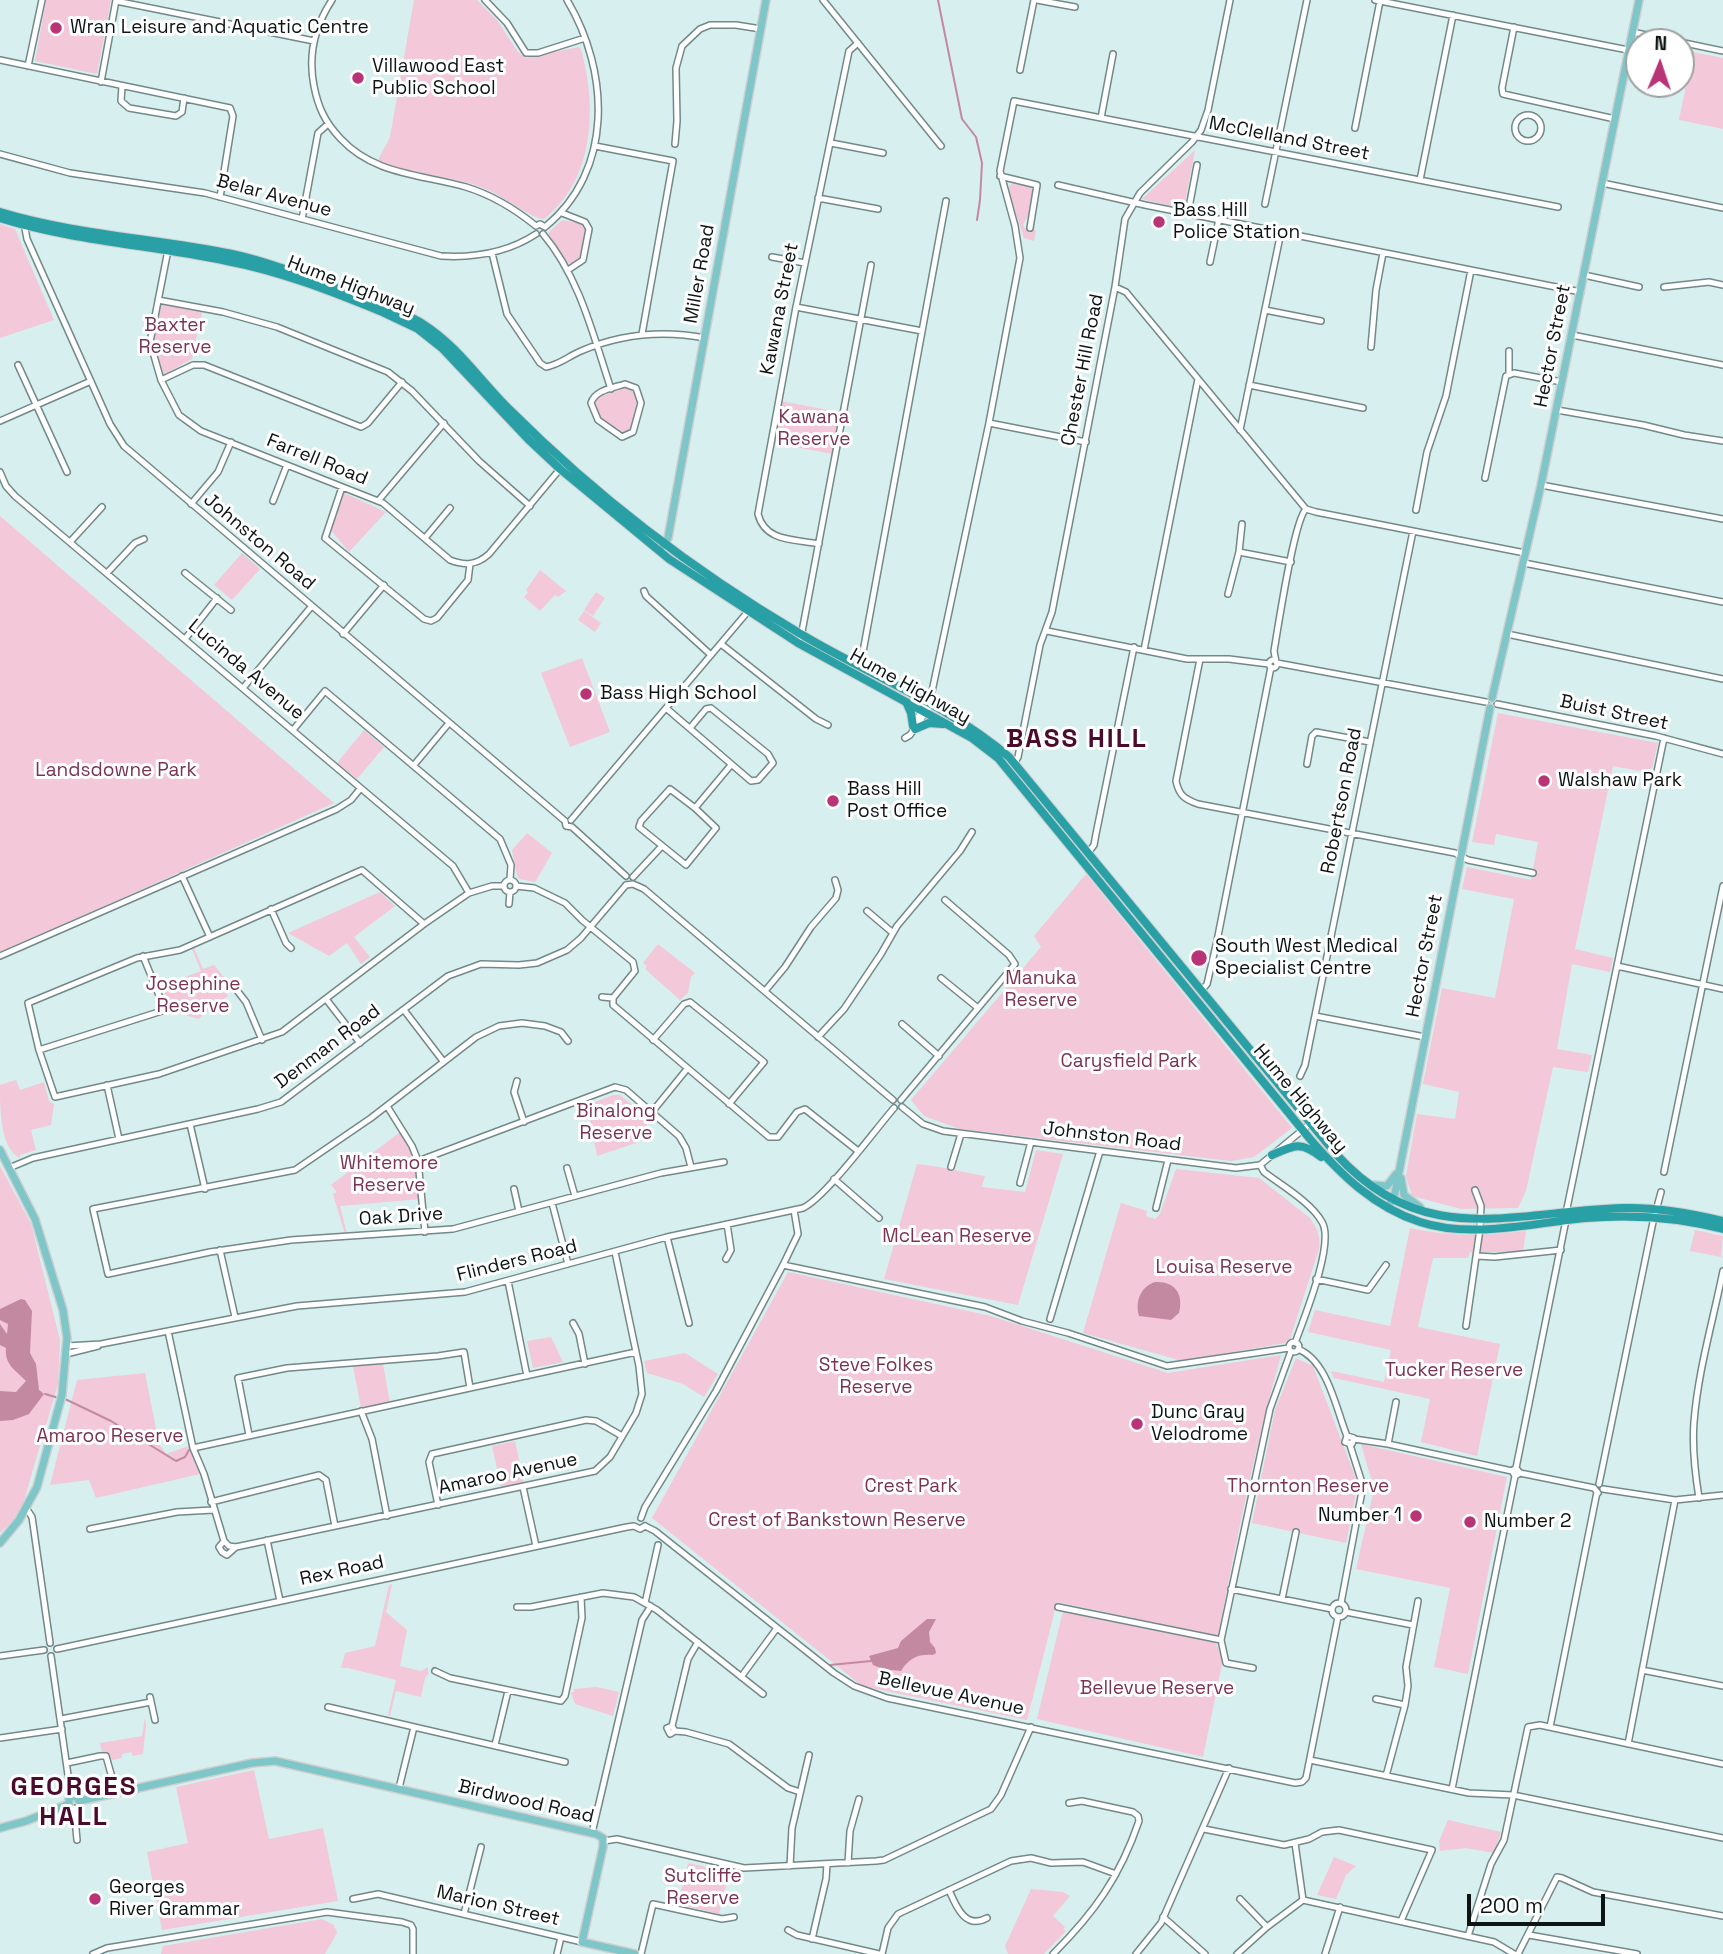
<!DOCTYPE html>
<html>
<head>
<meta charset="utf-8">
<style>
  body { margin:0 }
  #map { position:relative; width:1723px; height:1954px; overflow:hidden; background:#d7efef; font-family:"Space Grotesk",sans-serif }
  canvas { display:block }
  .north { position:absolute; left:1625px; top:28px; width:70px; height:70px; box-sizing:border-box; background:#fff; border:2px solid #9ea1a1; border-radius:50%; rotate:2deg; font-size:19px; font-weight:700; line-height:28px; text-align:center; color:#0c1414 }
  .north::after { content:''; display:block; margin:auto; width:24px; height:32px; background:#b93477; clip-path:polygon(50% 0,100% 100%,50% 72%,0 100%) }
  .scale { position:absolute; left:1467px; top:1894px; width:138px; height:32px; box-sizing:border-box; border:4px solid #0c1414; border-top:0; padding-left:9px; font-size:21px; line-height:24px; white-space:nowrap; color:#0c1414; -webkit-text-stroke:5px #fff; paint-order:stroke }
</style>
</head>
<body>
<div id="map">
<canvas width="1723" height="1954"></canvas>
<div class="north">N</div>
<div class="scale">200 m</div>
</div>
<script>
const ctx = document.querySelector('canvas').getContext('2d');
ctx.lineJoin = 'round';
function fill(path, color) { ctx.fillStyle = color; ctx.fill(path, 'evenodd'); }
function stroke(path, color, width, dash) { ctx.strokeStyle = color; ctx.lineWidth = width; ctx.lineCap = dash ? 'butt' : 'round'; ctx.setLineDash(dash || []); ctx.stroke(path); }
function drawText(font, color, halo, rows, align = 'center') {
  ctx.font = font + ' "Space Grotesk",sans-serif'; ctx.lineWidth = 6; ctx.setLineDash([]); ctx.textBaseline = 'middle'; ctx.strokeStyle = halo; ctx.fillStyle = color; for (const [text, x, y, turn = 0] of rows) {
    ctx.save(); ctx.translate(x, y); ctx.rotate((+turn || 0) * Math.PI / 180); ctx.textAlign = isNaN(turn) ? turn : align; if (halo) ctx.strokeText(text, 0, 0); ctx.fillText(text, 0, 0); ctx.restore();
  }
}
const green = new Path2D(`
  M46 0H111L97 74 35 61Z
  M414 0H477L497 20 518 52 526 58 578 47 581 49C597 107 595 179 544 219 534 220 501 195 488 190 453 174 412 177 378 160L390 137Z
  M1693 52 1723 58V129L1679 120Z
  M1195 150 1184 209 1142 199Z
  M1013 183 1030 186 1033 190 1028 216 1023 225 1027 231 1036 230 1034 241 1024 238 1008 190 1010 185Z
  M562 220 580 223 586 227 581 259 574 264 567 263 548 233Z
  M0 224 15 229 54 320 0 338Z
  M160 303 202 312 192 359 163 375 153 339Z
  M627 387 633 390 637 402 631 429 629 432 622 434 599 417 594 402 598 397Z
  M780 401 840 412 833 454 773 443Z
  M344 493 386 512 349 552 330 529Z
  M0 516 334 803 0 953Z
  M242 553 260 569 232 600 214 585Z
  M540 570 566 591 558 597 555 595 540 611 524 597 528 592 526 590Z
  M596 592 605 598 593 616 584 610Z
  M584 611 601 623 595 632 578 620Z
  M582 658 610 732 570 747 541 673Z
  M1498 713 1658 743 1651 773 1613 766 1575 949 1613 958 1610 972 1572 964 1557 1049 1592 1055 1588 1072 1553 1067 1526 1191 1518 1208 1461 1209 1412 1196 1406 1176 1417 1114 1455 1119 1459 1092 1423 1084 1442 988 1495 998 1514 899 1462 889 1467 867 1531 880 1538 842 1496 834 1494 845 1472 842Z
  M364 730 384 747 357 779 337 763Z
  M527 833 552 853 535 882 520 879 517 876 512 850Z
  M1086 874 1292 1128 1254 1157 1231 1161 960 1129 924 1116 911 1100 1041 947 1034 936Z
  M380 892 395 906 354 937 370 957 361 964 347 943 329 956 288 933Z
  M658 944 695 973 691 977 688 993 680 1000 645 969 647 966 643 963Z
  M194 948 203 969 214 965 227 981 224 989 228 996 198 1019 173 1011 161 986 201 971 192 949Z
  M16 1080 20 1090 44 1082 49 1101 54 1104 51 1125 31 1130 36 1150 20 1155V1158C0 1149 0 1107 0 1085Z
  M613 1095H620L650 1119 636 1143 597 1156 587 1105Z
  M400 1132C416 1151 417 1175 420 1199L340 1206 347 1234H345L333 1194 337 1192 331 1185Z
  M1036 1150 1063 1154 1018 1305 884 1279 917 1164C940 1166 962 1172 985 1176L982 1187 1025 1192Z
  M0 1166 31 1224 60 1340 58 1384 23 1504 14 1519 0 1533Z
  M1176 1169 1259 1178 1310 1218C1317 1228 1321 1236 1319 1249L1290 1339 1285 1343 1182 1361 1083 1333 1121 1203 1147 1211 1146 1216 1155 1219 1160 1214Z
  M1410 1228C1454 1237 1483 1236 1526 1231L1523 1252H1470L1468 1258H1433L1418 1327 1500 1344 1477 1456 1421 1442 1430 1399 1334 1378 1331 1371 1384 1382 1391 1350 1308 1332 1315 1310 1390 1326Z
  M1695 1230 1723 1236 1721 1257 1690 1251Z
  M788 1272 991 1316 1168 1373 1281 1355C1255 1447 1236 1541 1218 1636L1057 1602 1027 1720 862 1686 652 1518Z
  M551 1337 563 1362 533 1368 527 1341Z
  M685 1353 718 1374 704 1397 683 1384 647 1373 644 1361Z
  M1296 1358 1313 1366 1358 1484 1346 1543 1252 1523 1275 1410Z
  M383 1364 390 1403 361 1408 353 1366Z
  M145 1373 159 1444 166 1454 189 1446 200 1474 96 1498 89 1480 50 1485 77 1380Z
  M515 1441 524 1483 501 1487 492 1446Z
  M1361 1444 1507 1477 1468 1674 1434 1667 1450 1588 1356 1569 1374 1489Z
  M392 1584 386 1612 407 1630 400 1666 421 1671 428 1667V1674L425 1678 421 1697 396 1691 390 1716 388 1715 396 1680 348 1668H341L345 1653 375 1646 389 1585Z
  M1063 1611 1215 1642 1220 1652 1222 1664 1203 1757 1037 1719Z
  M596 1687 619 1692 613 1716 575 1704 571 1692H574V1689Z
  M145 1718 146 1724 143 1754 133 1756 131 1752 122 1754V1758L112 1760 109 1753H102L100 1743 142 1736Z
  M254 1770 269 1839 323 1828 338 1901 162 1930 147 1852 188 1843 176 1787Z
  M1448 1820 1501 1832 1494 1853 1466 1848 1440 1851 1439 1841Z
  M1334 1857 1356 1866 1346 1875 1336 1899 1317 1895Z
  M688 1863 729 1872 719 1914 678 1904Z
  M1031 1889 1063 1892 1070 1896 1053 1916 1065 1927 1063 1929 1066 1931 1044 1954H1008L1005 1946Z
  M322 1919 334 1925 337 1933 325 1954H161L163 1946Z`);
const water = new Path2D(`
  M1155 1282C1175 1281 1184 1294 1179 1313L1171 1320 1139 1316C1135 1302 1140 1287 1155 1282Z
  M21 1299 25 1300 32 1311 30 1353 36 1364 39 1390 44 1394 29 1414 13 1420 0 1421V1391L16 1392 26 1381C17 1371 4 1365 6 1348L0 1345V1324L7 1334 8 1324 0 1320V1309Z
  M927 1619H936L929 1632 930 1642 935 1648 936 1653 933 1655C918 1654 909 1658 901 1671L892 1670 890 1672 873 1665 869 1656 898 1648 901 1641Z`);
const stream = new Path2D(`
  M938 0 962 119 976 137 982 163 980 200 977 220
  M45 1394 59 1398
  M65 1399 111 1421 176 1461 185 1457 189 1450
  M830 1665 871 1661`);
const minor = new Path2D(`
  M332 0C315 26 308 56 314 86 318 107 325 122 340 138 374 175 420 174 466 187 492 195 515 209 536 226L540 224 545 227
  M485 0 507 23 526 53H538L585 38
  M823 0 941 146
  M1037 0 1075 7
  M1375 0 1628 50
  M116 1 314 41
  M1514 27 1502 88 1503 94 1615 119
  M1632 32 1723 51
  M0 60 230 108 233 116 220 197
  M28 66 42 0
  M1020 70 1034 0
  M101 82 116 0
  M122 86 121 101 129 108 176 116 182 112 184 98
  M1515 128a13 13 0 1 1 26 0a13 13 0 1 1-26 0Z
  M1101 118 1113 54
  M1355 128 1380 1
  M831 143 883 153
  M675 144 677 121 676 68 682 46 700 29 710 25H736L761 29
  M595 146 673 161 642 334
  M0 154 70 173 205 193 441 256C475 258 507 253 536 234
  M1000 176 1037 185 1030 228
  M1420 180 1453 15
  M1602 183 1723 208
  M1058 185 1145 205 1581 292
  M818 198 878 209
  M1265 204 1307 0
  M562 213 585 222 589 229 583 260 568 270
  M1188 213 1197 165
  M302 219 318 133 328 124
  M24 223 27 239 110 424 124 446 565 821 566 826 572 827 626 876
  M545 227C614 171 610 72 567 0
  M543 234C580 278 593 335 611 389
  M168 250 150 342 161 380 179 415 201 431 383 503 450 560C465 566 477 565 489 554L560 469
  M492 253 507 314 540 363 546 367C559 365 569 356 581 351 621 334 662 330 705 338
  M772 257 805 263
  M1210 262 1219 219
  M1584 275 1639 287
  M1115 287 1126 292 1306 509 1316 512 1525 553
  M1664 287 1709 282 1723 285
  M158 300 223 312 277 327 388 372 412 391 479 461 530 506
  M796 307 922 331
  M1265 310 1321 321
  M1572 335 1723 365
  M1371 347 1376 290 1383 253
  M1509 351V373
  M18 365 67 472
  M161 380 193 365H204L361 427 368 423 402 382
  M625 384 636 388 641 403 633 432 622 437 598 420 591 403C595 390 613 388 625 384Z
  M1249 385 1363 408
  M1557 410 1643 425 1684 435 1723 441
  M0 421 91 381
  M989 423 1086 442
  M1240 430 1281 232
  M0 472 6 486 15 496 453 866 469 893
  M1485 478 1506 376 1514 373 1562 382
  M1541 485 1723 519
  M342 487 325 538 424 619 431 621 437 618 468 580 470 564
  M273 501 287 465
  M378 501 444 423
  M191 504 218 472 231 442
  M1416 510 1427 452 1446 396 1471 270
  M425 538 450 508
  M70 542 102 507
  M819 544C794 539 765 542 758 514L796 307 849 51 858 43
  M1239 552 1291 562
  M1524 563 1723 602
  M107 573 135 543 144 539
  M185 573 231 610
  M644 591 646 596 711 655
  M1228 594 1239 552 1242 524
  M1047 631 1187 659H1229L1269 664
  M343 634 384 585
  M1507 634 1723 679
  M801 637 871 265
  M185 639 217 598
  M721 644 816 719 828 725
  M1144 650 1198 379
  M1200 659 1176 781C1179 795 1184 799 1198 804L1455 853 1468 860 1533 873
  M1269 664a4 4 0 1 1 8 0a4 4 0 1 1-8 0Z
  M1276 662 1274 651C1278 628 1294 520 1306 509
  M1277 663 1486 702
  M860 668 946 201
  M243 688 311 607
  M931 696 989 423 1020 258 1015 226 1000 171 1014 101 1558 207
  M1497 704 1656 736 1723 754
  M666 708 751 781 758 780 773 763 768 754 711 708 706 709 690 728
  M914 724 926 703
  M293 730 325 691 500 839 511 865 510 879
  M905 738 910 735 931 705
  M1014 764 1018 757 1040 645 1052 612 1115 287 1125 219 1140 193 1192 142 1201 130 1208 110 1230 0
  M1307 764 1312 736 1316 732 1370 742
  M414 765 449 723
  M695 808 716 828 686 865 639 827 641 821 670 789 695 808 731 765
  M571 820 750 609
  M1088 853 1094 845 1096 834 1134 647
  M182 876 210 937
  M633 877 661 847
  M504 886a6 6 0 1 1 12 0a6 6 0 1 1-12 0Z
  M626 885 633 884 644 889 893 1100
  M516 886 534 888 565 903 582 920 633 962 635 971 613 998V1005L769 1137H778L797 1112 805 1109 858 1151
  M509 904 510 892
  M271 909 286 943 291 948
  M867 911 893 933
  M424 924 362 870 180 950 137 958 28 1003 39 1050 55 1097 159 1074 282 1032 424 924 469 893 492 886H504
  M0 956 337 809 351 800 360 789
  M1617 966 1723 989
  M941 978 978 1008
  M235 988 246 1002 262 1040
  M1202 990 1207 984 1217 941 1271 667
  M765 991 785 967 811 927 836 898 838 890 835 880
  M602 997 613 998
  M326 999 360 1043
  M404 1010 443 1061
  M1315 1016 1425 1037
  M902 1024 939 1056
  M818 1037 844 1009 881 954 897 926 960 851 972 832
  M653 1040 684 1004 690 1002 764 1062 729 1104
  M568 1041 561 1032 545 1026 522 1023 499 1026 476 1037 371 1118 295 1170 93 1209 108 1274 210 1252 291 1240 453 1229 661 1173 724 1162
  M39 1050 165 1010 143 956
  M1300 1076 1305 1065 1413 531
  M517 1081 514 1092 524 1122
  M107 1085 119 1139
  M901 1100 1015 964 1009 955 945 900
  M387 1106 412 1146 418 1161 425 1232
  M902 1107 923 1124 943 1131 1236 1168 1260 1165 1311 1123
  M652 1112 687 1069
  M190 1124 205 1189
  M418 1161 615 1087 626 1090 679 1136 686 1148 691 1167
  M1260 1165 1264 1172C1281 1185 1312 1203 1322 1222 1335 1243 1304 1318 1295 1343
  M951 1167 961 1134
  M9 1168 33 1158 258 1109 281 1102 448 976 481 964 519 965 537 963 567 950 581 938 626 885
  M567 1168 575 1196
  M1664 1172 1723 886
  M834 1179 879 1218
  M1020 1183 1031 1142
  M514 1189 519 1211
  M552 1203 568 1264
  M1156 1208 1168 1160
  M1566 1213 1664 738
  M667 1237 689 1323
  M220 1250 235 1317
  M1476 1256 1495 1257 1561 1250
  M726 1259 731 1250 727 1224
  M783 1265 985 1307 1022 1321 1068 1333 1167 1366 1289 1348
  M1316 1279 1368 1290 1386 1265
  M508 1281 527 1376
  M1050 1319 1100 1151
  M573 1323 579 1334 585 1364
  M1466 1326 1480 1229 1481 1206 1475 1190
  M168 1331 193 1448 204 1474 224 1541 229 1546 236 1547 595 1471 610 1457 636 1413 642 1394 639 1366 615 1252
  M1289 1347a5 5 0 1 1 10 0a5 5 0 1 1-10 0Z
  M67 1346 101 1344 297 1306 465 1292 667 1237 803 1208C825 1198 875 1130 894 1108
  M1298 1349C1328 1361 1336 1409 1347 1436L1345 1442 1352 1444 1354 1438 1347 1436
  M66 1354 98 1346
  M361 1411 372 1439 387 1516
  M249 1435 238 1378 287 1368 438 1356 464 1352 470 1388
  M1354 1439 1388 1444 1512 1471 1515 1476 1520 1473 1516 1468 1512 1471
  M1388 1444 1396 1402
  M193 1448 636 1352
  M1516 1468 1566 1220
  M1520 1473 1594 1488 1598 1493
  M1599 1484 1653 1222 1661 1192
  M523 1487 536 1546
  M1603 1489 1675 1500 1723 1495
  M1699 1498C1695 1473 1692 1447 1694 1422 1698 1371 1713 1321 1723 1271
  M211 1502 319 1475 326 1480 335 1526
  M438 1505 429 1462 432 1454 586 1420 596 1421 622 1436
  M26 1508 32 1517 50 1643
  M641 1518 645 1507 716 1391 783 1265 798 1234 794 1210
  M645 1526 655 1531 834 1673 854 1686 887 1698 1295 1783 1302 1782 1306 1778 1338 1617
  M90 1529 177 1512 213 1510
  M267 1540 280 1601
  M224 1541 219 1547 222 1552 227 1555 236 1547
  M1231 1589 1332 1609
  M1282 1599 1296 1532
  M1332 1610a7 7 0 1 1 14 0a7 7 0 1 1-14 0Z
  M645 1603 658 1545
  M1341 1603 1363 1486 1350 1445
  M517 1607H531L603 1593 634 1597 657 1610 763 1694
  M1058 1607 1221 1640
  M1346 1612 1413 1625
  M1221 1640 1270 1409 1291 1351
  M1221 1640 1226 1663 1253 1668
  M57 1649 627 1527 634 1526 640 1529 645 1526
  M0 1656 44 1650
  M51 1656 71 1796
  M1642 1670 1723 1686
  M435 1671 450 1678 561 1701 565 1696 582 1618 581 1597
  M741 1677 777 1628
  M150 1697 155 1720
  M1376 1699 1405 1705
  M328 1707 565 1762
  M61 1719 151 1702
  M672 1726 688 1659 698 1642
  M1550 1727 1597 1492
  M675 1731 672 1726 667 1728 670 1734 675 1731 686 1732 729 1744 788 1788 800 1792
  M0 1738 62 1729
  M1628 1744 1675 1500
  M495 1745 508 1691
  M1310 1760 1469 1793 1513 1795 1723 1838
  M67 1763 100 1756H106L116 1792
  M1386 1776 1405 1705 1408 1686 1406 1667 1418 1601
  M399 1788 414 1727
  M1452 1789 1515 1476
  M74 1808 77 1840
  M1204 1829 1284 1845 1309 1839 1322 1832 1339 1830 1432 1850 1401 1921
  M592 1833 642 1620 651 1606
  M604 1841 617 1839 744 1868 876 1861 884 1860 991 1809 1001 1795 1031 1727
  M1295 1843 1303 1900
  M848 1863 850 1831 859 1799
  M790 1866 792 1828 809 1755
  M949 1890C956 1906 965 1930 987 1918
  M353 1899 378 1894 582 1942
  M1240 1899 1267 1927
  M464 1914 481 1847
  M1163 1917 1205 1954
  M788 1930 797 1935 879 1954
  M1529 1935 1637 1954
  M1468 1936 1491 1864 1504 1840 1528 1727 1540 1725 1723 1764
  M812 1939 826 1879 827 1864
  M93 1954 107 1948 327 1912 402 1922 411 1925 413 1929V1954
  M557 1954 561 1937
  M641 1954 653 1904 722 1919 734 1917
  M882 1954 888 1928 898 1914 1011 1861 1031 1858 1051 1863 1083 1862 1116 1874
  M1053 1954C1094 1913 1120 1877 1139 1821L1138 1816 1133 1812 1082 1801 1069 1803
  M1136 1954 1161 1923 1229 1768
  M1237 1954 1267 1927 1303 1900 1494 1942 1514 1954
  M1325 1954 1340 1907
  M1518 1954 1557 1877 1562 1878 1593 1892 1723 1916`);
const major = new Path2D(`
  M663 546 668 538 766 0
  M1492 698 1541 485 1639 0
  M0 1150 35 1219 63 1310 67 1338 62 1395 37 1487 19 1520 0 1543
  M1401 1178 1404 1195 1420 1207
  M1373 1185 1387 1186 1396 1174
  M1388 1208 1395 1193 1399 1172 1490 708
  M79 1801 252 1763 275 1761 596 1834 603 1838V1847L582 1942 635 1954
  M69 1804V1799L73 1796H76L79 1801
  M0 1828 26 1821 69 1804`);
const highway = new Path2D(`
  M0 212C76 235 155 238 232 254 273 263 311 279 350 293
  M0 218C74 241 151 245 227 261 280 271 331 291 380 311L418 329 442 348 528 439 560 469 669 559 798 643 972 738 998 758 1310 1139C1341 1175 1374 1207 1420 1222 1472 1239 1532 1223 1585 1218 1632 1214 1677 1217 1723 1229
  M375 303C391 309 409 315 423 324 458 346 481 382 510 410 596 496 694 571 799 633 867 674 949 705 1009 757L1336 1154C1423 1250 1510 1212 1622 1208 1656 1207 1690 1213 1723 1221
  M907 704 911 713 913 726
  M915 729 929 723 943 724
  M1272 1155C1294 1145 1301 1141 1321 1157`);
const markers = [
  [56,28,7,"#b93477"],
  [358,78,7,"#b93477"],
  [1159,222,7,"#b93477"],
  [586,694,7,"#b93477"],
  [1544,781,7,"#b93477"],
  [833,801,7,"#b93477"],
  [1199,958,9,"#b93477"],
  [1137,1424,7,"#b93477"],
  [1416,1516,7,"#b93477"],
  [1470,1522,7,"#b93477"],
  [95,1899,7,"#b93477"]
];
const poiNames = [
  ["Wran Leisure and Aquatic Centre",70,28],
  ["Villawood East",372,67],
  ["Public School",372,89],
  ["Bass Hill",1173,211],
  ["Police Station",1173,233],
  ["Bass High School",600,694],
  ["Walshaw Park",1558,781],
  ["Bass Hill",847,790],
  ["Post Office",847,812],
  ["South West Medical",1215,947],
  ["Specialist Centre",1215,969],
  ["Dunc Gray",1151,1413],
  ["Velodrome",1151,1435],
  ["Number 1",1402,1516,"right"],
  ["Number 2",1484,1522],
  ["Georges",109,1888],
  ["River Grammar",109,1910]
];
const streetNames = [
  ["McClelland Street",1289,139,11],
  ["Belar Avenue",274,196,15],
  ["Miller Road",700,274,-80],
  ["Hume Highway",351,286,21],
  ["Kawana Street",780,309,-79],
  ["Hector Street",1553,346,-79],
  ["Chester Hill Road",1083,370,-79],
  ["Farrell Road",317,460,22],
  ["Johnston Road",259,542,40],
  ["Lucinda Avenue",246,670,40],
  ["Hume Highway",910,687,29],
  ["Buist Street",1614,713,12],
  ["Robertson Road",1342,801,-79],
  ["Hector Street",1425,956,-79],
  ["Denman Road",328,1047,-37],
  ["Hume Highway",1300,1099,50],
  ["Johnston Road",1112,1137,7],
  ["Oak Drive",401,1217,-4],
  ["Flinders Road",517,1261,-14],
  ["Amaroo Avenue",508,1474,-12],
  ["Rex Road",342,1571,-12],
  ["Bellevue Avenue",951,1694,12],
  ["Birdwood Road",526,1802,13],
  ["Marion Street",498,1906,13]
];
const parkNames = [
  ["Baxter",175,326],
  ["Reserve",175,348],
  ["Kawana",814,418],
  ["Reserve",814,440],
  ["Landsdowne Park",116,771],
  ["Manuka",1041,979],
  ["Reserve",1041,1001],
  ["Josephine",193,985],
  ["Reserve",193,1007],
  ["Carysfield Park",1129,1062],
  ["Binalong",616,1112],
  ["Reserve",616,1134],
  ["Whitemore",389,1164],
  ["Reserve",389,1186],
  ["McLean Reserve",957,1237],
  ["Louisa Reserve",1224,1268],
  ["Steve Folkes",876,1366],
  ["Reserve",876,1388],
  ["Tucker Reserve",1454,1371],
  ["Amaroo Reserve",110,1437],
  ["Crest Park",911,1487],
  ["Thornton Reserve",1308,1487],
  ["Crest of Bankstown Reserve",837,1521],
  ["Bellevue Reserve",1157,1689],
  ["Sutcliffe",703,1877],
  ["Reserve",703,1899]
];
const districtNames = [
  ["BASS HILL",1077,740],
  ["GEORGES",74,1788],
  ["HALL",74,1818]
];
fill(green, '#f3c8d8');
fill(water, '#c389a0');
stroke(stream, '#c389a0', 2);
stroke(minor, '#738989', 8);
stroke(major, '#ced0d0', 10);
stroke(highway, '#ced0d0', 10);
stroke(minor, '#fff', 5);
stroke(major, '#7fc6c9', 7);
stroke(highway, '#29a0a5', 8);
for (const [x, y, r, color] of markers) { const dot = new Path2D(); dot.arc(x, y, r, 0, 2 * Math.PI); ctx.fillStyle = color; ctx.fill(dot); stroke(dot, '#fff', 2.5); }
drawText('19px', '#0c1414', '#fff', poiNames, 'left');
drawText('19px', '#0c1414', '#fff', streetNames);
drawText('19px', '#7a3354', '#fff', parkNames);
ctx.letterSpacing = '2px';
drawText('bold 26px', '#4b0b2d', '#fff', districtNames);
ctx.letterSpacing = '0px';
</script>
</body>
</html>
